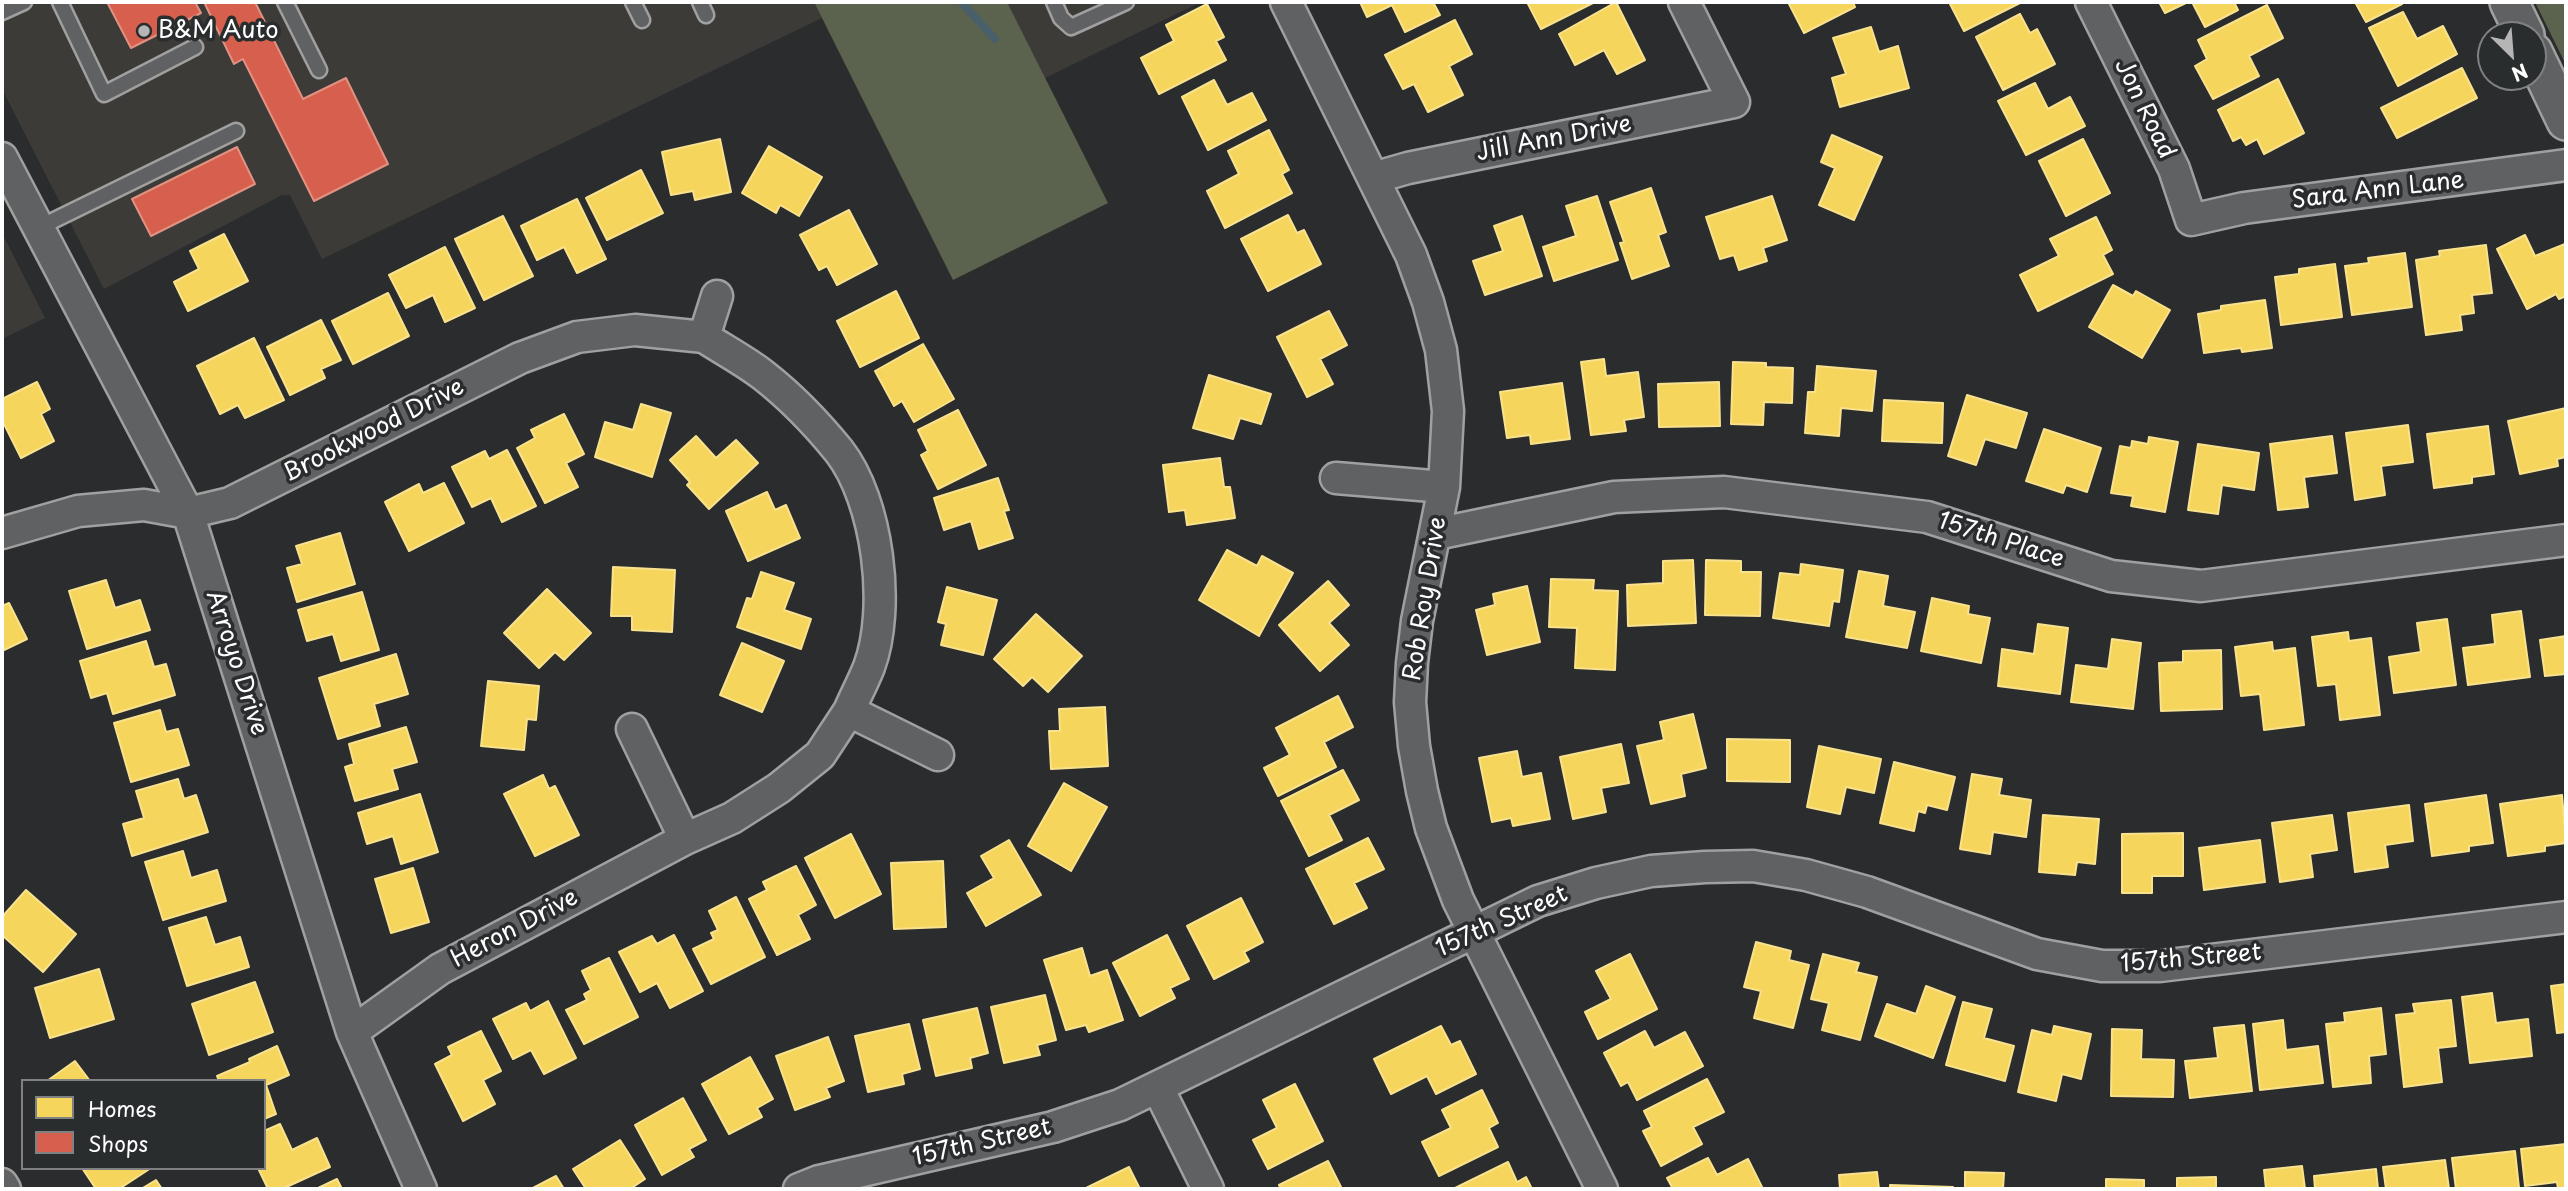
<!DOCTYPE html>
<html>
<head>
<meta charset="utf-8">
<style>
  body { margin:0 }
  #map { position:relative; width:2568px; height:1191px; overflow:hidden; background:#2b2c2d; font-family:"Playpen Sans",sans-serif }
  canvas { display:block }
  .frame { position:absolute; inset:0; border:4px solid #fff; pointer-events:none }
  .legend { position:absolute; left:21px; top:1079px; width:245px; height:91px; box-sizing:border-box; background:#2a2d2e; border:2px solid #7f8182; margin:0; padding:9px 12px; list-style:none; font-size:21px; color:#fff }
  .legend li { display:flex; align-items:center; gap:14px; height:35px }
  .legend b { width:35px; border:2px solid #7f8182 }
  .north { position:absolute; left:2477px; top:21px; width:70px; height:70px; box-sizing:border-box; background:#2a2d2e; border:2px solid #7f8182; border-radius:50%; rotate:155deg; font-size:19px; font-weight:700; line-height:28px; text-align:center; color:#fff }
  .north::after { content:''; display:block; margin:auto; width:24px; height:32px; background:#b5b5b6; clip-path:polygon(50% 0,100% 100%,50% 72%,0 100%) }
</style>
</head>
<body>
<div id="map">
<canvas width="2568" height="1191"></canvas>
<div class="frame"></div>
<ul class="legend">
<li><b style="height:19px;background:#f6d55c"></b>Homes</li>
<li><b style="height:19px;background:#d6604d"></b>Shops</li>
</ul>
<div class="north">N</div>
</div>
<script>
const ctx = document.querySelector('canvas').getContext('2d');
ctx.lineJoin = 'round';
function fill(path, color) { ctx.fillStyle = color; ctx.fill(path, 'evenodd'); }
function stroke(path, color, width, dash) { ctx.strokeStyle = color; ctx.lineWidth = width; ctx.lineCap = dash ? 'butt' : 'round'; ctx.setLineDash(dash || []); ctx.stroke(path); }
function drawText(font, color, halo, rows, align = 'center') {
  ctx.font = font + ' "Playpen Sans",sans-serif'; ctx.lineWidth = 7; ctx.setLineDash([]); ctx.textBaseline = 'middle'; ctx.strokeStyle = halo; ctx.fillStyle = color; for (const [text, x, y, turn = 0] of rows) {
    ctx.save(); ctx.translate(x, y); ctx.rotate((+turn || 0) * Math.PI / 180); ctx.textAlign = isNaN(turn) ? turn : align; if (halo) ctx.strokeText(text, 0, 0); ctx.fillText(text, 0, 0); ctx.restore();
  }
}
const built = new Path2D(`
  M2 2H814L822 18 322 259 290 195H282L104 289 2 89Z
  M1007 2H1201L1045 78Z
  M2 233 45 318 2 339Z`);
const green = new Path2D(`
  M814 2H1007L1108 203 953 280Z
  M2535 2H2566V65Z`);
const homes = new Path2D(`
  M1360 2H1433L1440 15 1405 32 1392 5 1367 17Z
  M1527 2H1595L1541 29Z
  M1616 2 1645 60 1617 74 1604 50 1575 65 1559 34Z
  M1788 2H1853L1855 7 1804 33Z
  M1949 2H2022L1964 31Z
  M2159 2H2188L2165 13Z
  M2192 2H2234L2238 10 2205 27Z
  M2355 2H2401L2402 4 2366 22Z
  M1207 4 1224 37 1216 41 1226 60 1159 94 1141 58 1174 41 1166 25Z
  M2267 5 2283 38 2249 56 2259 76 2213 99 2195 66 2207 59 2198 40Z
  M2403 12 2417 39 2443 26 2457 54 2398 86 2369 28Z
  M2020 14 2030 33 2037 29 2055 64 2003 90 1976 37Z
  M1455 20 1472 54 1449 66 1463 95 1428 112 1414 84 1403 89 1385 55Z
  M1871 27 1879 52 1898 46 1909 88 1840 107 1832 78 1846 74 1833 38Z
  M2462 68 2477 98 2397 138 2381 108Z
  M2278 79 2304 133 2264 154 2257 139 2246 145 2241 137 2233 141 2218 110Z
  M1214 80 1227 105 1252 93 1266 120 1208 150 1182 97Z
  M2035 83 2048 109 2070 97 2085 126 2026 155 1998 101Z
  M1269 130 1289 170 1282 174 1292 193 1225 228 1207 191 1239 174 1228 151Z
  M1832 135 1882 157 1854 220 1819 205 1835 168 1821 162Z
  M720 139 731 192 695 200 693 191 671 195 662 152Z
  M2083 139 2110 193 2066 216 2039 161Z
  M769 146 822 177 799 216 780 205 776 213 742 193Z
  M641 170 663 213 607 240 586 198Z
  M1651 188 1666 232 1658 235 1669 266 1632 279 1620 243 1624 242 1610 202Z
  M1597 196 1618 260 1554 281 1543 247 1576 236 1566 206Z
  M1772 196 1787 240 1763 248 1767 261 1739 270 1734 255 1720 259 1706 217Z
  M577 199 606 259 577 273 564 247 537 260 521 226Z
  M849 210 877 264 837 285 827 266 819 270 800 235Z
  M1288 215 1297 233 1304 230 1321 264 1268 291 1241 239Z
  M503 216 533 276 484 300 455 239Z
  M1522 216 1542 276 1485 295 1473 261 1503 251 1494 226Z
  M2096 217 2112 250 2103 255 2113 274 2038 311 2020 275 2059 256 2050 239Z
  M224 234 248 281 188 311 174 282 199 269 190 251Z
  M2525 235 2535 256 2565 244 2566 247V296L2559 299 2556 294 2527 309 2497 249Z
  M2486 245 2492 293 2472 295 2474 313 2460 315 2462 330 2426 335 2416 260 2440 256 2439 251Z
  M445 247 475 308 445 322 433 295 406 308 389 275Z
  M2405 253 2412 307 2352 315 2345 266 2369 263 2368 258Z
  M2335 264 2342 317 2281 325 2275 277 2299 274V269Z
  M2113 285 2133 296 2136 291 2170 310 2142 358 2089 327Z
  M896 291 919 338 860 367 837 321Z
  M388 293 409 336 353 364 332 321Z
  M2265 300 2272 348 2242 352 2241 348 2204 353 2198 314 2221 310V306Z
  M1329 311 1347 345 1320 359 1333 384 1307 397 1277 337Z
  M321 320 341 360 321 369 325 378 290 395 267 347Z
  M254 338 284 400 245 418 238 405 220 414 197 366Z
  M923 344 954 399 914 422 902 401 894 406 875 371Z
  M1604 359 1606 376 1638 372 1644 417 1624 420 1626 431 1591 435 1581 362Z
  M1733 362 1766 363V367L1793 368 1792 403 1764 402 1763 425 1731 424Z
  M1817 366 1876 371 1872 411 1841 408 1839 436 1805 433 1808 392H1815Z
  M1209 375 1271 394 1261 424 1240 418 1233 439 1193 428Z
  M37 382 50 409 41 414 54 441 21 458 2 420V399Z
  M1719 382 1720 426 1659 427 1658 384Z
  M1562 383 1570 439 1531 444 1530 435 1507 438 1500 392Z
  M1967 395 2027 413 2016 448 1985 439 1976 465 1948 456Z
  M1884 400 1943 403 1942 443 1882 441Z
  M641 404 671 413 652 477 595 457 605 422 633 430Z
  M2566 408V457L2557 459 2558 466 2520 474 2508 421Z
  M958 410 986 465 938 489 921 455 928 451 918 430Z
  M564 414 584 454 566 463 578 487 545 503 517 448 535 438 531 430Z
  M2408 425 2413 462 2381 466 2385 495 2355 500 2346 433Z
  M2488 426 2494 474 2472 477V483L2434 488 2427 434Z
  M2044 429 2101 448 2087 492 2066 485 2063 493 2026 481Z
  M696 436 716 458 736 440 758 463 709 509 687 485 690 482 670 460Z
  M2332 436 2337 473 2304 477 2308 507 2278 510 2270 444Z
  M2149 437 2178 442 2165 512 2131 506 2133 496 2111 493 2120 446 2131 448 2132 441 2148 444Z
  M2198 444 2259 453 2254 490 2222 485 2218 514 2188 510Z
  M507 450 536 506 502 522 491 498 472 507 452 467 485 451 489 459Z
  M1220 458 1224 487H1230L1235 518 1187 525 1185 510 1169 512 1163 465Z
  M998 478 1009 510 1004 511 1013 538 979 549 971 521 944 530 934 498Z
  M444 483 464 523 409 551 385 502 419 484 423 493Z
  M767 492 775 510 786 505 800 538 748 561 726 511Z
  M340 533 355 584 297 602 287 568 302 564 296 546Z
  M1227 550 1257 566 1262 556 1293 573 1259 636 1199 600Z
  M1693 560 1696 623 1628 626 1627 585 1663 583V561Z
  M1706 560 1741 561V572H1761L1760 616 1705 615Z
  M1801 564 1843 570 1839 602 1833 601 1829 626 1773 618 1780 573 1800 575Z
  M613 567 675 570 672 632 632 630V616H611Z
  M1859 571 1888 576 1883 606 1915 612 1907 648 1846 637Z
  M761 572 794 583 784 610 811 619 801 649 737 627 747 598 752 599Z
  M1551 579 1594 580 1593 590 1618 591 1615 670 1575 668 1577 628 1549 627Z
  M106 580 115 608 140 600 150 630 87 649 69 591Z
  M1328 581 1349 605 1329 623 1349 645 1320 671 1279 625Z
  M1527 586 1540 642 1487 655 1476 610 1495 605 1493 594Z
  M947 587 997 600 983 655 941 645 946 624 938 622Z
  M547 589 591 633 564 660 555 652 539 668 504 633Z
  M362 592 379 650 341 661 333 634 307 641 298 610Z
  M1932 598 1969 606 1968 614 1990 618 1981 663 1921 651Z
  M9 603 27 639 2 651V606Z
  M2521 611 2530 677 2468 685 2463 648 2495 644 2492 615Z
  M1036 614 1082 656 1048 692 1032 677 1023 686 994 659Z
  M2447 619 2456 685 2394 693 2389 657 2421 652 2417 623Z
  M2038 624 2068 628 2060 694 1998 686 2002 649 2034 654Z
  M2348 632 2349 641 2371 638 2380 715 2340 720 2336 684 2318 686 2312 637Z
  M2566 636V674L2545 676 2540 640Z
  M2112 639 2141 643 2133 709 2071 702 2076 665 2108 669Z
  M146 641 154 667 166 664 175 695 113 714 107 693 91 698 80 661Z
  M2272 642 2273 651 2295 648 2304 725 2264 730 2260 694 2241 696 2235 647Z
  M742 643 784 661 762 712 720 695Z
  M2221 650 2222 709 2161 711 2159 663 2183 662V651Z
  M396 654 408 694 374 704 380 726 338 739 319 678Z
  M488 681 539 686 536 720 527 719 524 750 481 746Z
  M1338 696 1353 727 1324 742 1336 767 1278 796 1264 768 1290 755 1276 728Z
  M1105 707 1108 766 1051 769 1049 731H1060L1059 709Z
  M160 710 166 732 178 729 189 765 131 782 114 723Z
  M1693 714 1706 768 1681 774 1685 796 1651 804 1637 746 1664 740 1660 722Z
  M406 727 417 762 392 769 398 789 355 801 345 767 354 764 349 744Z
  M1727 739 1790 740V782L1727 781Z
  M1621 744 1629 783 1601 788 1606 812 1573 819 1560 757Z
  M1819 746 1881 759 1874 793 1846 787 1840 814 1807 807Z
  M1517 751 1522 777 1541 773 1550 819 1513 826 1511 818 1492 822 1479 758Z
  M1894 762 1955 777 1947 810 1927 805 1925 813 1918 811 1914 831 1880 823Z
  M1343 770 1359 800 1329 815 1342 840 1309 856 1281 801Z
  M1972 774 2002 779 1999 795 2031 800 2026 837 1993 832 1990 854 1960 849Z
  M543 775 549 789 555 786 579 835 535 856 504 794Z
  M178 779 184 799 196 795 208 832 132 856 123 824 144 818 136 791Z
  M1064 783 1107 807 1071 871 1028 846Z
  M420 794 438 852 401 864 393 836 367 844 358 813Z
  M2486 795 2493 843 2469 846V851L2432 856 2425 804Z
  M2562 795 2566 843 2545 846V851L2508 856 2500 804Z
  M2409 805 2413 841 2385 845 2388 867 2355 872 2348 813Z
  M2043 815 2099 819 2095 864 2077 862 2075 875 2039 872Z
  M2332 815 2337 850 2310 854 2313 877 2280 882 2272 823Z
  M2183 833V876H2152V893H2122V834Z
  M851 834 881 894 835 918 805 858Z
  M1368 838 1384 869 1354 883 1367 908 1334 924 1306 869Z
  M1009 840 1041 895 986 926 967 893 994 878 981 856Z
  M2260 840 2265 882 2204 890 2199 848Z
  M183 851 191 878 217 870 226 901 163 920 145 862Z
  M943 861 946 927 894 929 891 863Z
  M796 866 816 905 798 915 810 939 777 955 749 899 767 890 763 882Z
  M413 868 429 922 391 933 375 879Z
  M26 890 76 934 43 972 2 935V917Z
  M736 897 765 957 711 984 693 949 714 939 711 933 718 930 709 911Z
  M1241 898 1263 942 1244 952 1249 961 1214 979 1187 926Z
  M206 917 215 945 240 937 249 967 187 986 169 928Z
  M674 935 703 991 670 1008 657 983 640 992 619 952 652 936 657 944Z
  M1167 935 1189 979 1170 988 1175 998 1140 1016 1113 963Z
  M1756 942 1791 951 1789 960 1809 965 1793 1028 1754 1018 1761 991 1744 987Z
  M1082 948 1090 976 1107 970 1123 1020 1089 1032 1086 1025 1066 1030 1044 960Z
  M1630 954 1657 1009 1598 1039 1585 1012 1611 999 1596 971Z
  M1823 954 1859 963 1856 972 1877 977 1860 1040 1822 1030 1829 1003 1811 999Z
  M609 958 638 1017 584 1044 566 1010 587 1000 584 994 591 990 582 971Z
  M99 969 114 1019 50 1038 35 988Z
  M255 982 273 1032 209 1055 192 1004Z
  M2566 984V1032L2557 1033 2551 986Z
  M1926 986 1955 997 1933 1058 1875 1036 1887 1004 1916 1014Z
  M2492 993 2496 1023 2528 1019 2532 1056 2470 1063 2462 997Z
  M1045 995 1056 1040 1037 1045 1040 1055 1004 1063 991 1007Z
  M2451 1000 2456 1046 2438 1048 2442 1082 2404 1087 2396 1015 2415 1013 2413 1004Z
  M548 1001 576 1058 544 1074 531 1050 513 1059 493 1019 526 1003 530 1011Z
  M1963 1002 1992 1009 1984 1038 2014 1046 2005 1081 1946 1065Z
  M977 1008 988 1053 970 1058 972 1068 936 1076 923 1020Z
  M2381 1008 2386 1054 2369 1056 2371 1083 2333 1087 2326 1024 2345 1022 2344 1013Z
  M2283 1020 2286 1050 2318 1046 2323 1083 2260 1090 2253 1024Z
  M909 1024 920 1069 902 1074 904 1084 868 1092 855 1036Z
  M2244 1025 2252 1091 2190 1098 2185 1061 2218 1058 2214 1028Z
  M1441 1026 1451 1045 1460 1041 1476 1074 1436 1094 1427 1076 1391 1094 1374 1059Z
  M2054 1026 2091 1034 2081 1079 2062 1074 2056 1101 2018 1092 2032 1030 2052 1035Z
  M2112 1029 2142 1030 2141 1059 2174 1060 2173 1097 2111 1096Z
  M481 1031 501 1071 483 1080 495 1104 463 1121 435 1064 452 1055 448 1047Z
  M1645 1031 1654 1048 1685 1032 1703 1066 1637 1100 1628 1082 1621 1086 1604 1053Z
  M828 1037 844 1081 826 1088 830 1097 795 1110 776 1056Z
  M277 1046 289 1075 266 1085 276 1114 264 1119V1081H219L217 1076 250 1062 249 1059Z
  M750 1057 773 1099 757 1108 762 1117 729 1134 702 1084Z
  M75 1061 90 1081H47Z
  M1707 1079 1724 1112 1693 1127 1702 1144 1661 1166 1643 1131 1652 1127 1644 1111Z
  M1295 1084 1323 1141 1268 1169 1253 1140 1277 1128 1263 1100Z
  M1482 1090 1498 1123 1489 1128 1498 1147 1439 1176 1422 1142 1451 1128 1442 1110Z
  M683 1098 706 1140 689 1149 694 1157 662 1175 635 1125Z
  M280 1124 292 1150 317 1138 330 1167 282 1189H268L258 1168H264V1131Z
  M620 1140 645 1179 630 1189H586L573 1169Z
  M2566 1144V1189H2558L2557 1182 2525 1186 2521 1149Z
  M2515 1151 2519 1188 2456 1189 2452 1158Z
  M1708 1158 1717 1175 1748 1159 1763 1189H1673L1667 1178Z
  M2445 1160 2449 1189H2386L2383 1167Z
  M1328 1161 1342 1189H1281L1279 1185Z
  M1508 1162 1517 1182 1526 1177 1532 1189H1453Z
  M2302 1166 2305 1189H2266L2264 1170Z
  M1129 1167 1140 1189H1084Z
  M82 1168H151L119 1189H96Z
  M2376 1169 2378 1189H2315L2314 1176Z
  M1877 1172 1879 1189H1840L1839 1175Z
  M1965 1172 2004 1173 2003 1189H1965Z
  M556 1176 564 1189H531Z
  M2216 1177V1189H2177V1178Z
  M337 1179 342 1189H316Z
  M2106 1179 2144 1180V1189H2106Z
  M156 1180 162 1189H141Z
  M1890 1185 1953 1187V1189H1890Z`);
const shops = new Path2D(`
  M107 2H195L201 13 131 48Z
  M204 2H255L303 99 346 78 388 164 314 201 243 59 234 64Z
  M237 147 255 184 151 236 132 199Z`);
const stream = new Path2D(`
  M961 2 995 39`);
const service = new Path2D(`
  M60 2 104 94 195 47
  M285 2 319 70
  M633 2 642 20
  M700 2 706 15
  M1054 2 1061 18 1071 27 1126 2
  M2 12 24 2
  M38 228 236 131`);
const minor = new Path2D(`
  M1286 2 1411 255 1428 302 1441 350 1448 411 1444 487 1417 621 1412 663 1410 702 1414 746 1422 791 1431 828 1458 900 1602 1189
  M2091 2 2174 169 2191 220 2244 208 2566 165
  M2 158 188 513 352 1032 421 1189
  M1373 178 1408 168 1734 102 1684 2
  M704 337C724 350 745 361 763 375 790 396 817 424 839 451 878 501 891 608 869 667 863 682 855 697 849 711L938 755
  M1336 478 1444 487
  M2 533 78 511 144 505 188 513 230 503 520 358 577 337 635 330 704 337 717 296
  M1436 534 1614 497 1724 492 1927 517 2111 576 2201 586 2566 540
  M632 729 685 839
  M352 1032 440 969 685 839 732 818 779 788 820 755 849 711
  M1158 1088 1208 1189
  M2 1184 5 1189
  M799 1189 819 1181 1053 1127 1120 1105 1538 901 1596 883 1651 871 1705 867 1753 866 1806 875 1867 892 2037 954 2102 966H2160L2566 917`);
const tertiary = new Path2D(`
  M2509 2 2525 35
  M2533 52 2566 121`);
const markers = [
  [144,31,7,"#b5b5b6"]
];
const poiNames = [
  ["B&M Auto",158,31]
];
const streetNames = [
  ["Jon Road",2144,109,64],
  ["Jill Ann Drive",1554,139,-11],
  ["Sara Ann Lane",2378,191,-7],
  ["Brookwood Drive",374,431,-27],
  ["157th Place",2001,541,18],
  ["Rob Roy Drive",1426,599,-81],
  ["Arroyo Drive",236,663,72],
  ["157th Street",1502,922,-24],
  ["Heron Drive",515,929,-28],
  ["157th Street",2191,959,-5],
  ["157th Street",982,1143,-13]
];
fill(built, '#3c3b38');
fill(green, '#5b624d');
fill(homes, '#f6d55c');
stroke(homes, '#f9e28d', 2);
fill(shops, '#d6604d');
stroke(shops, '#e29082', 2);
stroke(stream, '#49606a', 8);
stroke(service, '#a0a0a0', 19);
stroke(minor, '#a0a0a0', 35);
stroke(tertiary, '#a0a0a0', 42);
stroke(service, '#606162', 14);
stroke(minor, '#606162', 30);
stroke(tertiary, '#606162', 37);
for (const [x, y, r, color] of markers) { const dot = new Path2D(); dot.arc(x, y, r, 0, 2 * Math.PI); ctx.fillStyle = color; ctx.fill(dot); stroke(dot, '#2a2d2e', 2.5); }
drawText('24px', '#fff', '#2a2d2e', poiNames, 'left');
drawText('24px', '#fff', '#2a2d2e', streetNames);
</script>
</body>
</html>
